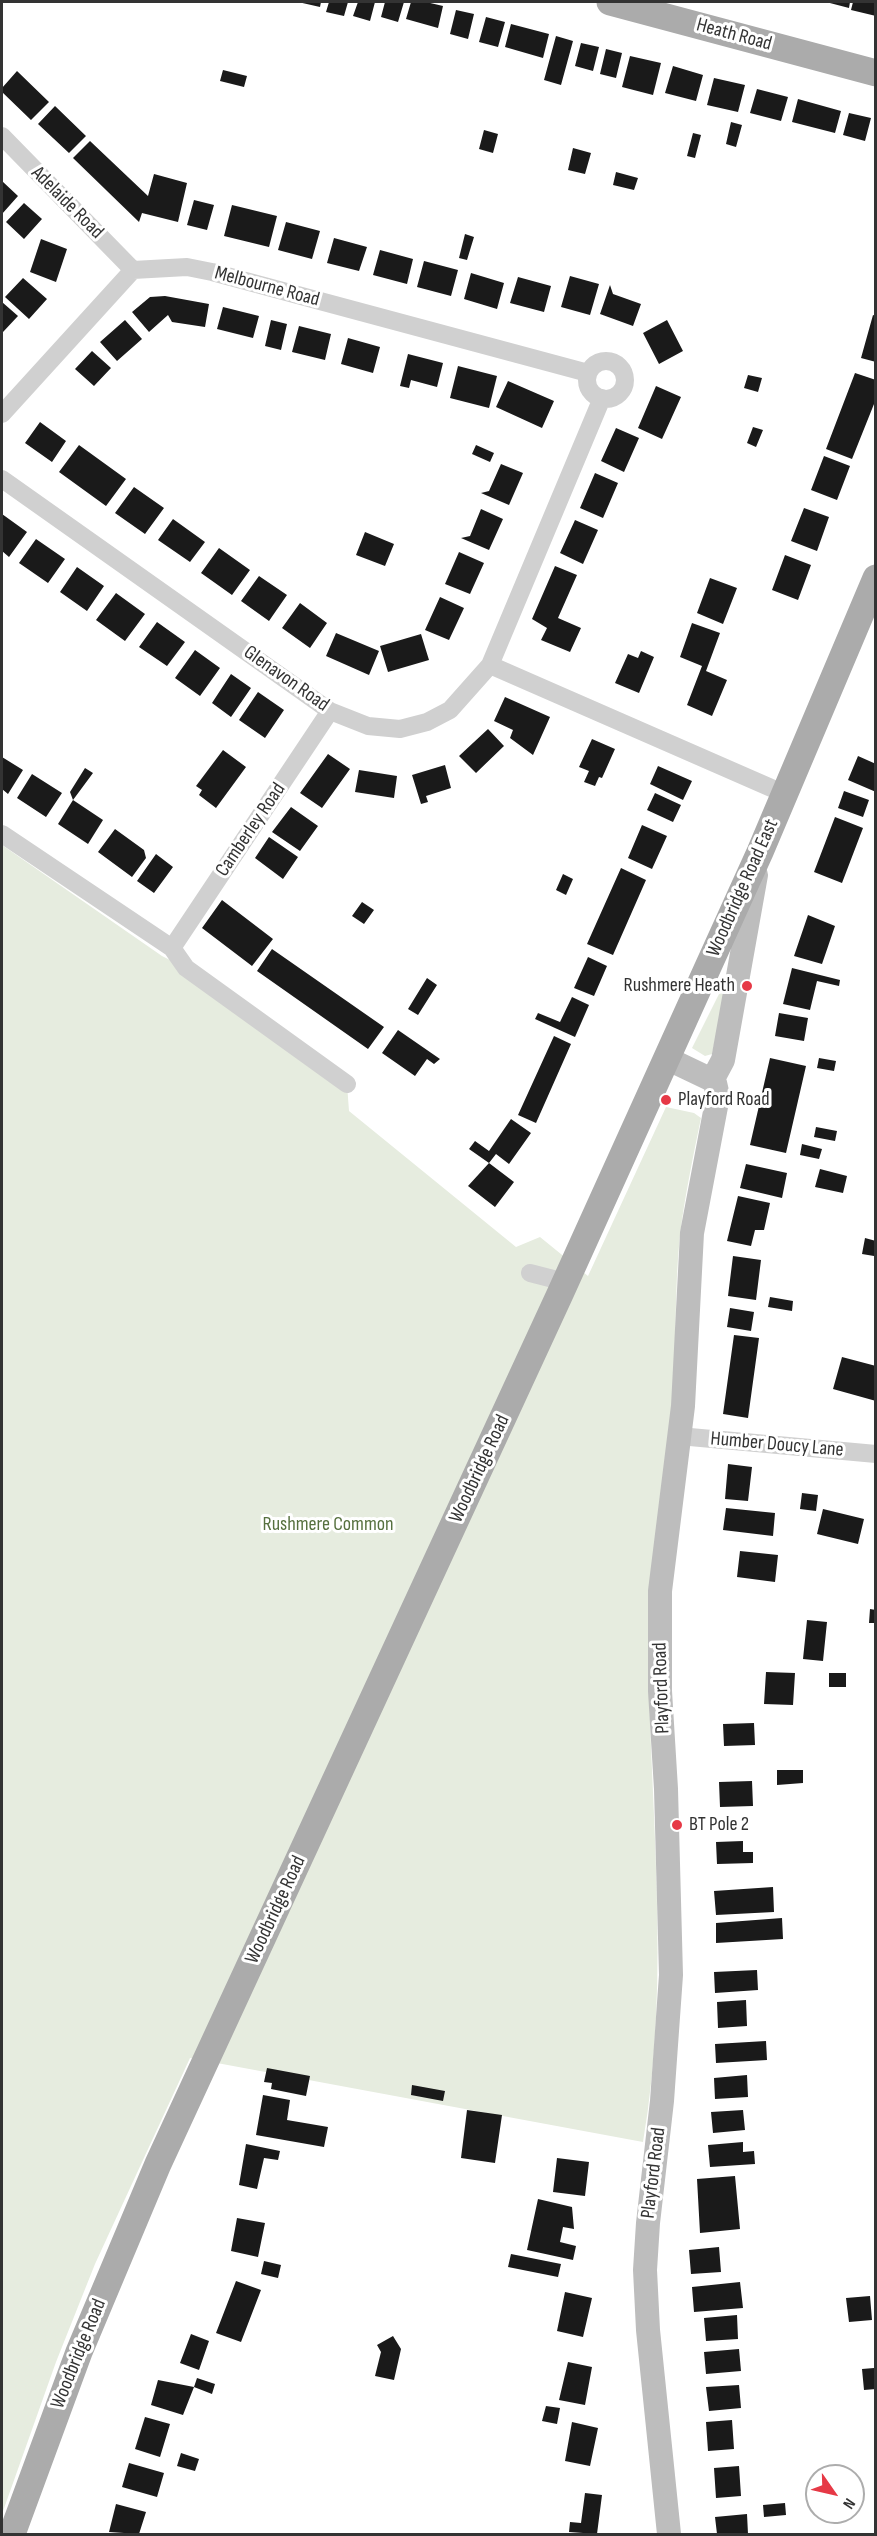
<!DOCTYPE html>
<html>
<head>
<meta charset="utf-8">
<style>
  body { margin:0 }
  #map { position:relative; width:877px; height:2536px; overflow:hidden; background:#fff; font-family:"Sofia Sans Condensed",sans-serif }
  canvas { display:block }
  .frame { position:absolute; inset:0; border:3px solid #333; pointer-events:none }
  .north { position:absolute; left:805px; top:2464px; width:60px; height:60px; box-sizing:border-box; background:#fff; border:2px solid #adadad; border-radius:50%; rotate:124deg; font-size:16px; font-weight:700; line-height:24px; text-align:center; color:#333 }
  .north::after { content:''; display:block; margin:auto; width:21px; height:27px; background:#e63946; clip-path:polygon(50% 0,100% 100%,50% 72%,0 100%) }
</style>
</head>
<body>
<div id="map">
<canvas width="877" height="2536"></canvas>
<div class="frame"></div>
<div class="north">N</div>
</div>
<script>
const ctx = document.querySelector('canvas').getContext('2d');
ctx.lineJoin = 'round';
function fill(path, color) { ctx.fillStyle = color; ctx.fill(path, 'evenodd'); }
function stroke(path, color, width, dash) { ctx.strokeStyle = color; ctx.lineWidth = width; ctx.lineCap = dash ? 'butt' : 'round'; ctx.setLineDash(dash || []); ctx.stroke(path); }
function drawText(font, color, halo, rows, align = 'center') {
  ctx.font = font + ' "Sofia Sans Condensed",sans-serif'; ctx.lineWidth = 6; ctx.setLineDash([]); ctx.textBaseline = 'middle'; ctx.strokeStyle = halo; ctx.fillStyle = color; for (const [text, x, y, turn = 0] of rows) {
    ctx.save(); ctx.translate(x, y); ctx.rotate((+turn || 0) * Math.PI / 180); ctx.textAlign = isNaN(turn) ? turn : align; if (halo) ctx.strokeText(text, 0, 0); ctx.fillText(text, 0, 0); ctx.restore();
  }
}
const green = new Path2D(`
  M2 845 162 956 186 968 347 1084 349 1111 516 1247 540 1237 588 1276 666 1107 694 1113 701 1118C693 1157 685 1195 680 1235 674 1291 677 1349 672 1405 666 1483 648 1558 648 1636 649 1805 672 1975 643 2142L190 2058 95 2264 56 2362 2 2514Z
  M729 974 712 1054 705 1056 692 1048Z`);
const building = new Path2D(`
  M298 2H321L320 7Z
  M329 2H348L344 16 326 12Z
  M358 2H375L370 21 353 16Z
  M385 2H404L398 22 381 17Z
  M411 2H426L443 6 438 28 406 19Z
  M826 2H850L849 8Z
  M853 2H876V16L851 10Z
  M456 10 474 14 468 39 450 34Z
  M486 17 505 22 498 47 479 42Z
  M511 24 549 34 543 58 505 47Z
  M556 36 573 41 561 85 544 80Z
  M581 43 599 47 593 71 575 66Z
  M606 49 622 53 616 78 600 74Z
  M630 56 661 63 653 95 622 87Z
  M673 66 703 75 696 101 665 93Z
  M223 70 247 76 244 87 220 81Z
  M17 71 49 102 31 120 2 92V88Z
  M714 78 745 85 738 112 707 105Z
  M757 89 788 97 781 121 750 113Z
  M798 99 841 111 835 133 792 122Z
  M55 106 86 136 69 153 38 124Z
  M849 113 871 118 865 141 843 135Z
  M731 122 742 125 736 147 726 144Z
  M484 130 498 134 493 153 479 149Z
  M693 133 701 135 695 158 687 156Z
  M90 141 148 196 154 174 187 183 178 222 142 213 139 222 73 158Z
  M573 148 591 153 585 174 568 170Z
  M616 172 638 178 634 190 613 185Z
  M2 181 18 196 2 214Z
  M194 200 214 205 207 230 187 225Z
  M24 203 42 219 24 239 6 222Z
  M232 205 277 216 269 247 224 236Z
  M286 222 320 231 312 259 278 250Z
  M465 234 474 237 467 260 459 258Z
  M334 238 367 247 359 271 327 263Z
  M41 239 67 249 56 282 30 272Z
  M380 250 413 259 407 284 373 275Z
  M424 261 458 270 451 296 417 287Z
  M471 273 504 283 497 309 464 299Z
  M570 276 599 284 590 315 561 307Z
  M518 277 551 286 544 312 510 303Z
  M23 278 47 299 29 319 5 297Z
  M610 285 613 294 641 304 633 326 600 314Z
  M165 296 209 304 205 327 172 322 168 315 149 332 132 312 150 297Z
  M2 302 18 316 3 332 2 331Z
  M223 307 259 316 253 338 217 329Z
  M873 315 876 316V362L861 358Z
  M125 320 142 339 117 361 100 342Z
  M271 320 287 324 281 350 265 346Z
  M667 320 683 351 659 364 643 333Z
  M299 326 331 334 325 360 292 352Z
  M348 338 380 347 373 373 341 364Z
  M92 351 111 368 94 386 75 369Z
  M408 354 443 363 437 387 411 380 409 388 400 386Z
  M458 366 497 376 489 408 450 398Z
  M855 373 876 380V399L852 459 826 449Z
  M748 375 762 378 758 392 744 388Z
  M508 381 554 401 542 428 496 407Z
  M656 386 681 397 662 439 638 428Z
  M40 422 66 441 52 462 25 443Z
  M753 427 763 430 756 447 747 443Z
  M616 428 639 438 624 472 601 461Z
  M79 445 126 479 106 506 59 472Z
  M476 445 494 453 490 462 472 454Z
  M824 456 850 466 837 500 811 490Z
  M501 464 523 473 509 505 481 493 489 491Z
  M595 473 618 483 603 518 580 508Z
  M134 487 164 508 145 534 115 513Z
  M804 508 829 517 817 551 791 541Z
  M481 509 503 519 489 550 461 538 470 536Z
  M2 514 27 532 9 557 2 551Z
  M173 519 205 542 190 562 158 540Z
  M575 520 598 530 583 564 560 553Z
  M365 532 394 544 385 566 356 555Z
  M36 539 65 559 48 583 19 563Z
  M219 548 250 570 232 595 201 573Z
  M459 552 484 563 470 594 445 584Z
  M785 555 811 565 798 600 772 590Z
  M555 566 577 575 558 618 581 628 570 652 541 640 547 628 532 619Z
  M77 567 104 586 87 611 60 592Z
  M259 576 287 595 269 621 241 601Z
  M710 578 737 588 723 624 697 613Z
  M116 593 145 614 125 641 96 620Z
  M440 597 464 608 449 640 425 630Z
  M300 603 327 623 310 648 282 628Z
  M157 622 185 642 167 666 139 647Z
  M692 623 720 633 706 671 727 680 712 716 687 705 702 666 680 657Z
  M336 633 379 651 369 675 326 656Z
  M421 634 429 660 388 672 380 646Z
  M195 650 220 668 200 696 175 678Z
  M641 651 654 657 639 693 615 683 628 654 638 658Z
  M231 674 251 688 231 717 212 703Z
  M258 692 284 710 265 738 239 720Z
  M505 697 550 717 533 755 510 738 513 730 494 721Z
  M488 729 504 746 476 773 459 756Z
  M592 739 615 749 602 778 599 777 595 786 584 782 589 771 579 767Z
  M223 750 246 767 216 808 199 795 202 790 196 786Z
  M328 754 350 769 322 808 300 793Z
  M858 756 876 764V792L848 780Z
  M2 757 23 770 8 794 2 789Z
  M445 765 451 788 426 796 428 802 421 804 412 775Z
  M658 766 692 781 683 800 650 784Z
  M85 768 93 773 73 800 70 792Z
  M359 770 397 776 394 798 355 792Z
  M32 774 62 793 46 817 17 798Z
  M844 791 869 800 863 817 838 808Z
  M655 793 681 805 673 822 647 810Z
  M73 800 103 820 88 844 58 824Z
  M291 807 318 826 300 851 272 832Z
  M835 817 863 828 842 883 814 872Z
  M642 825 667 836 652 869 628 858Z
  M115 829 144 850 146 858 132 877 98 852Z
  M269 837 298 857 283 879 255 858Z
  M156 854 173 867 154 893 137 881Z
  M621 868 646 880 613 955 587 944Z
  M563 874 573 879 566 895 556 890Z
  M222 900 273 939 252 966 202 928Z
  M362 902 374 910 364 924 352 916Z
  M808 915 835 926 822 964 794 956Z
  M272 949 384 1027 368 1049 257 971Z
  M588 957 607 966 594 996 574 988Z
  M792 968 840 980 839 986 817 981 810 1010 783 1004Z
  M427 978 437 985 418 1015 408 1009Z
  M572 997 589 1005 575 1037 535 1019 538 1013 560 1022Z
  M779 1013 808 1018 804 1041 775 1036Z
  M398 1030 440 1059 434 1064 427 1059 415 1076 382 1053Z
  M554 1036 571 1044 536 1123 518 1115Z
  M770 1058 806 1066 786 1153 750 1145Z
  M819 1058 836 1061 834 1071 817 1068Z
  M511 1119 531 1133 509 1164 496 1154 489 1163 469 1149 475 1141 489 1151Z
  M816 1127 837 1131 835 1141 814 1137Z
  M802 1144 822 1149 819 1159 800 1155Z
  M489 1163 514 1182 495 1207 468 1186Z
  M746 1164 787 1173 782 1198 740 1188Z
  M820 1169 847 1176 843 1193 815 1187Z
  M738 1196 770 1203 764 1230H755L751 1246 727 1241Z
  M865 1238 876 1241 874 1256 862 1254Z
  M733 1256 761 1260 756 1300 728 1296Z
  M770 1297 793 1301 792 1311 768 1307Z
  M730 1308 754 1312 751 1331 727 1327Z
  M734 1335 759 1338 748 1418 723 1414Z
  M842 1357 876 1366V1401L833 1389Z
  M728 1464 752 1467 748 1501 725 1499Z
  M802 1493 818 1495 816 1511 800 1509Z
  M726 1508 775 1513 773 1536 723 1530Z
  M823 1509 864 1519 858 1544 817 1534Z
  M740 1551 778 1555 775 1582 737 1577Z
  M870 1609 876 1610V1623H869Z
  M807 1620 827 1622 823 1661 803 1659Z
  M766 1672 795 1673 793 1705 764 1704Z
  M829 1673H846V1687H829Z
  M754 1723 755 1745 724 1746 723 1724Z
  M777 1770H803V1783L777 1785Z
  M752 1781 753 1806 720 1807 719 1782Z
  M743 1841V1852H753V1863L717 1864 716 1842Z
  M773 1887 774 1912 716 1915 714 1891Z
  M782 1918 783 1939 716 1943V1923Z
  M757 1970 758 1990 715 1993 714 1972Z
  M746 2000 747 2026 718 2028 717 2002Z
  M766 2041 767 2060 716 2063 715 2044Z
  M267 2068 310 2076 306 2096 271 2089 272 2083 264 2082Z
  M747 2075 748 2097 715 2099 714 2078Z
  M412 2085 445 2091 443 2101 411 2095Z
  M263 2095 290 2100 287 2120 328 2127 324 2147 256 2135Z
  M467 2110 502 2115 495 2163 461 2158Z
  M743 2110 745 2130 713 2133 711 2112Z
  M743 2142V2152L754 2151 755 2164 710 2167 708 2145Z
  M246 2144 280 2151 278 2160 264 2158 257 2189 239 2185Z
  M557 2158 589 2162 585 2196 553 2192Z
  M735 2176 740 2229 700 2233 697 2179Z
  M538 2199 572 2207 574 2229 563 2227 560 2242 576 2246 573 2260 527 2250Z
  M237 2218 265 2223 258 2257 231 2251Z
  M719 2247 721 2272 691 2274 689 2250Z
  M511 2254 561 2264 558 2277 508 2267Z
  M264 2261 281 2265 278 2278 261 2274Z
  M236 2281 261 2290 241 2342 216 2333Z
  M740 2282 743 2308 694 2312 692 2287Z
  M565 2292 592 2298 583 2337 557 2331Z
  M870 2296 872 2320 849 2322 846 2298Z
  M737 2315 738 2339 706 2341 704 2318Z
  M191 2334 209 2341 199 2370 180 2363Z
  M393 2336 401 2349 394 2380 375 2376 381 2352 377 2345Z
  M739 2349 741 2371 706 2374 704 2352Z
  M568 2362 592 2367 585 2405 559 2400Z
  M874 2368 876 2389 864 2390 862 2369Z
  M197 2378 215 2384 212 2394 194 2387Z
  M158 2380 194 2387 183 2415 151 2405Z
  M739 2385 741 2408 709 2411 706 2387Z
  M546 2406 560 2408 557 2424 542 2421Z
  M145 2417 170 2424 160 2457 135 2449Z
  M732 2420 734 2449 708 2451 706 2422Z
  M572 2422 598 2428 590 2466 565 2461Z
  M181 2453 199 2459 195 2471 177 2466Z
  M129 2463 164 2473 157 2497 122 2487Z
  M739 2466 741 2496 716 2498 714 2468Z
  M585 2493 602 2495 597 2534 569 2532 570 2522 581 2523Z
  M785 2503 786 2515 764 2517 763 2505Z
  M116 2504 146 2512 139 2534 109 2532Z
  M747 2514 748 2534H717L715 2517Z`);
const street = new Path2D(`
  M2 136 133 270
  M587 380a19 19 0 1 1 38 0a19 19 0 1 1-38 0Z
  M2 414 133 270 187 267 212 272 588 373
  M2 479 330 711 368 726 400 729 427 722 450 710 490 665 602 398
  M490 665 785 794
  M2 834 172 948 186 968 347 1084
  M172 948 330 711
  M530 1273 565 1282
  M679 1436 876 1454`);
const secondary = new Path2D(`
  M666 1058 710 1079 715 1083 718 1096 692 1233 683 1406 660 1591V1691L666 1789 671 1975 662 2101 648 2223 645 2270 648 2330 669 2534
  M710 1079 715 1075 723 1060 756 875`);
const primary = new Path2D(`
  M610 2 876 73
  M12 2534 79 2352 158 2164 560 1294 760 852 876 578`);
const markers = [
  [747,986,6,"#e63946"],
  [666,1100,6,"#e63946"],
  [677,1825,6,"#e63946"]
];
const streetNames = [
  ["Heath Road",734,35,15],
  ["Adelaide Road",67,203,45],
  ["Melbourne Road",267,287,15],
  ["Glenavon Road",286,679,35],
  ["Camberley Road",251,830,-56],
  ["Woodbridge Road East",743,888,-66],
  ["Humber Doucy Lane",777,1445,5],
  ["Woodbridge Road",480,1469,-65],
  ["Playford Road",662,1688,-92],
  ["Woodbridge Road",276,1910,-65],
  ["Playford Road",654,2173,-83],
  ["Woodbridge Road",79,2354,-68]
];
const poiNames = [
  ["Rushmere Heath",735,986,"right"],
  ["Playford Road",678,1100],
  ["BT Pole 2",689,1825]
];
const parkNames = [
  ["Rushmere Common",328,1525]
];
fill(green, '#e6ecdf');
fill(building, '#1a1a1a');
stroke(street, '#d0d0d0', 18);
stroke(secondary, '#bdbdbd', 24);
stroke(primary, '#ababab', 27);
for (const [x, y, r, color] of markers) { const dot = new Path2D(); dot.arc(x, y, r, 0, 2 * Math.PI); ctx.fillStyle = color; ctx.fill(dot); stroke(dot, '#fff', 2); }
drawText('20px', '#333', '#fff', streetNames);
drawText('20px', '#333', '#fff', poiNames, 'left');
drawText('20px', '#56703f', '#fff', parkNames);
</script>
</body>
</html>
